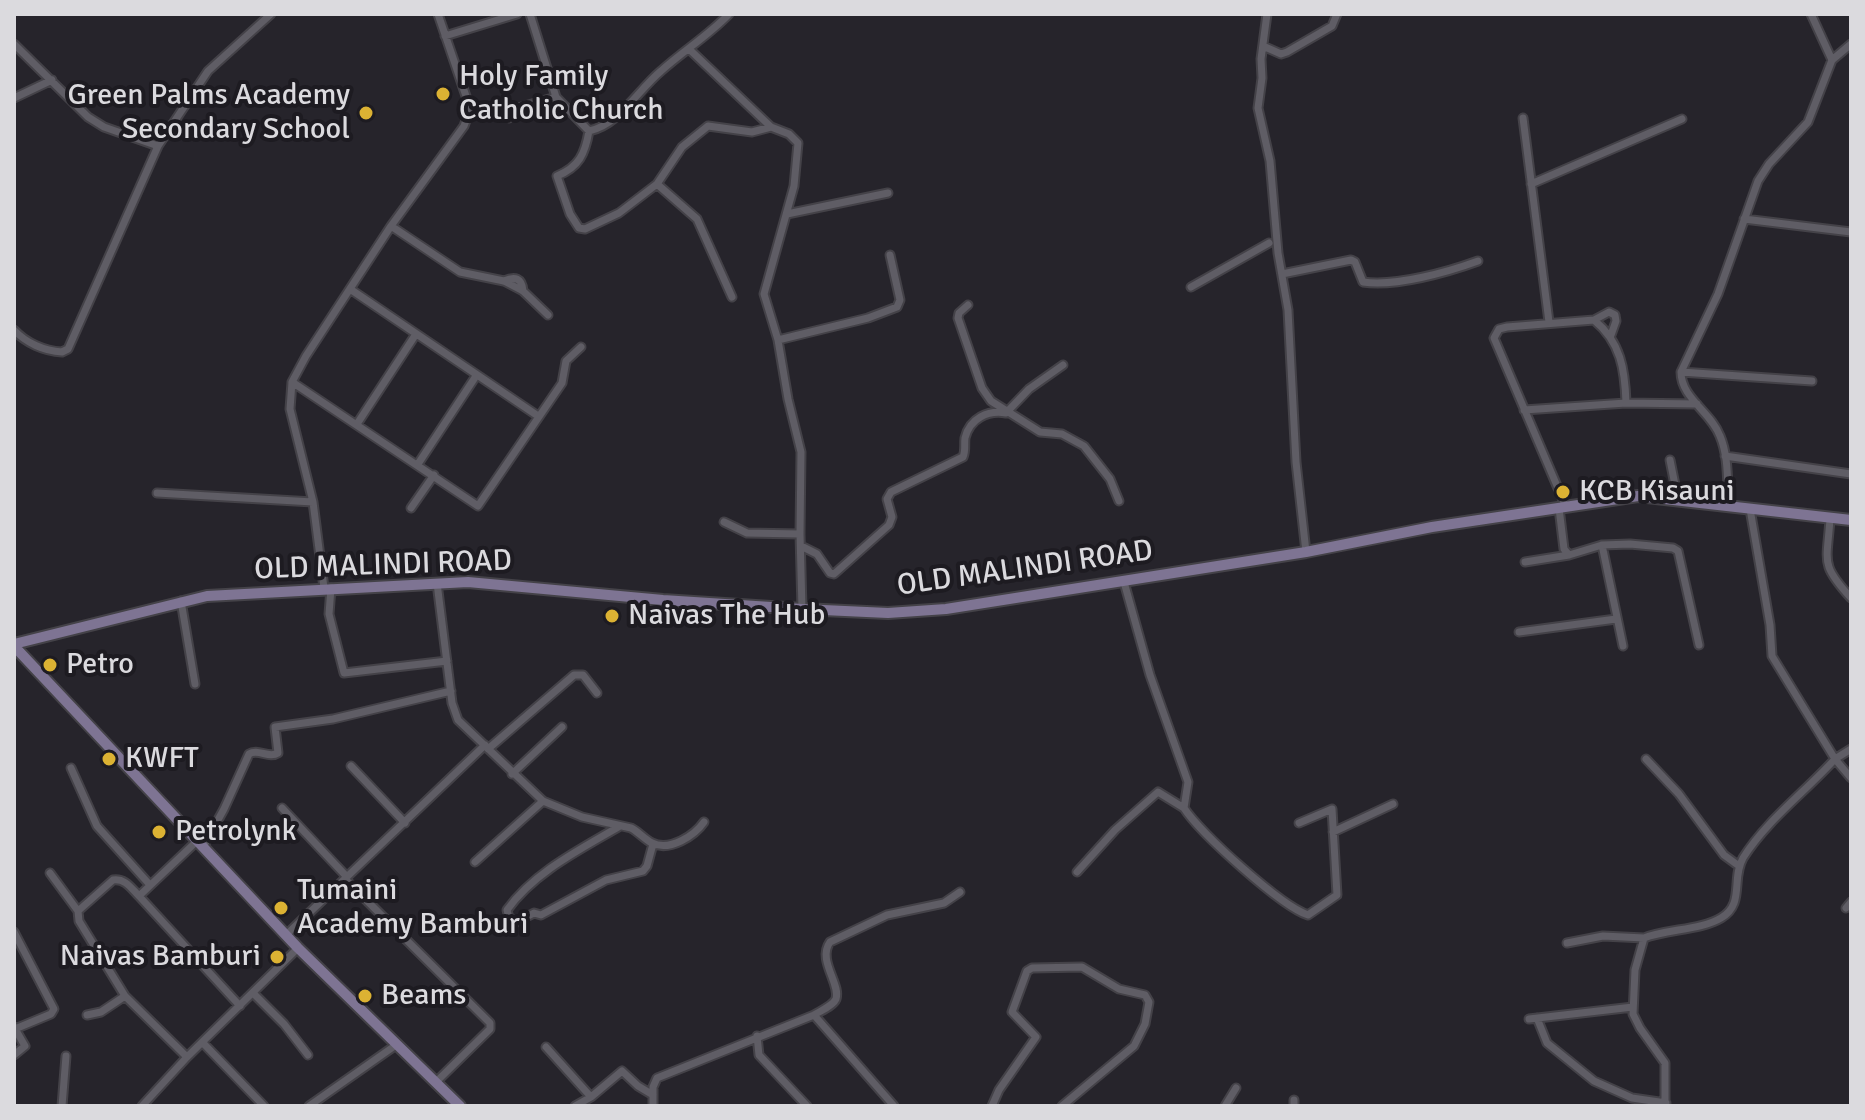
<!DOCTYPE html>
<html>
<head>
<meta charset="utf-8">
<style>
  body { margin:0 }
  #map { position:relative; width:1865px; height:1120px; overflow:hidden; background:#26242b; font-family:Signika,sans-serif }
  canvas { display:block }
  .frame { position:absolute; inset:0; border:16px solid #dbdade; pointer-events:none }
</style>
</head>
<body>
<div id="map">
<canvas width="1865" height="1120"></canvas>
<div class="frame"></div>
</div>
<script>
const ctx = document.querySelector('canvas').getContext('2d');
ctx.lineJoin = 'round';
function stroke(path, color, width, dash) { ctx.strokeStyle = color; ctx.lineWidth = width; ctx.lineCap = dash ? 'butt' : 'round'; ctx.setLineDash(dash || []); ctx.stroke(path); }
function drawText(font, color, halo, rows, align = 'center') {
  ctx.font = font + ' Signika,sans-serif'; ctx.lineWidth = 8; ctx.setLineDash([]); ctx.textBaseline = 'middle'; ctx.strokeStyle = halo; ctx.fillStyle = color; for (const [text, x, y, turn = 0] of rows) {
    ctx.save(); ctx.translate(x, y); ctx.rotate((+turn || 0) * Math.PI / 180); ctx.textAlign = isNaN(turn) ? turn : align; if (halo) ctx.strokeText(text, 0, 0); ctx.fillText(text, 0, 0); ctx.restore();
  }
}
const minor = new Path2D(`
  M530 14 556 97 589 131C585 154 579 167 557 176L570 214 579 228 585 229 619 213 657 184 697 219 732 297
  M1267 14 1261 59 1262 78 1258 108 1270 161 1278 253 1288 310 1296 462 1306 552
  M445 36 517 14
  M14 44 88 117 104 127 158 146
  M1263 46 1281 54 1287 52 1332 26 1337 14
  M689 49 771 127 789 134 798 143 794 186 764 294 778 340 788 399 801 452 800 534
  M1832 60 1851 44
  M14 98 52 80
  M509 118 518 108 556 97
  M1523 118 1549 322
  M589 131C619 125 638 90 661 71 683 51 708 36 729 14
  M657 184 682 147 708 126 752 132 771 127
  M1531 184 1682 119
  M787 214 888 193
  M1744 219 1851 232
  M391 226 460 272 504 281 523 291 548 315
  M1282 274 1351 260 1355 262 1363 282C1395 287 1448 272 1478 261
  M504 281C515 276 522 278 523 291
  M1191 287 1269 243
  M350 289 538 416
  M968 305 959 313 958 318 982 388 991 401 1040 432 1062 434 1084 446 1110 479 1119 501
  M1594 320 1609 312 1615 315 1616 321 1611 335
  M14 330C26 343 44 351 62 352L68 349 158 146 208 71 271 14
  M778 340 868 318 897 307 900 300 890 255
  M1681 372 1812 381
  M292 382 478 506 562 383 566 361 581 347
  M1524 410 1626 403 1697 404
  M357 424 416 334
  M1725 456 1851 474
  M1670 460 1678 500
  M418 464 476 376
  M157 493 313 502
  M1729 506C1727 483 1729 457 1720 436 1711 412 1681 398 1681 372L1718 294 1758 181 1769 164 1808 122 1832 60 1811 14
  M1566 507 1494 338 1499 329 1507 327 1594 320C1621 342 1625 370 1626 403
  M411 508 434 475
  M1559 508 1564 549 1569 555 1602 545 1630 544 1673 548 1678 551 1699 645
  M1750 509 1770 625 1772 656 1835 759 1851 778
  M1830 519C1827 563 1820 564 1851 598
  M724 522 747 533 800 534 802 609
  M1602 545 1623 646
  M801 546 817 554 830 573 834 574 889 525 892 517 887 499 891 492 963 457C966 450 964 445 965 438 970 418 988 410 1006 413L1029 389 1063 365
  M1525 562 1569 555
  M1124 582 1150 675 1188 782 1184 808C1200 833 1281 906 1308 915L1337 895 1332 809 1299 823
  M437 583 452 703 458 720 543 801 582 817 631 828C639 832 644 839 652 843 670 852 695 835 704 822
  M324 588 313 502 290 409 292 382 306 356 391 226 464 126 468 115V102L438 14
  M331 588 329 614 344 673 447 661
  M181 601 195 684
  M1519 632 1616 619
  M488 749 574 675H583L597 693
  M1646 759 1679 794 1724 855 1739 866
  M351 766 405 823
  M71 768 97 826 150 885
  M512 774 562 727
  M282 808 347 877
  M620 826C581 849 534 872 507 910L509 918 517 922 534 913 541 915 606 880 643 871 647 866 653 844
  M1333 832 1393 804
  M197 841 139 896 240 1006
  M203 847 224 809 249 754C258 748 269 759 278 753L275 727 333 719 451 691
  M475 862 543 801
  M1077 872 1115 830 1158 792 1184 808
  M50 873 78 911 79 921 125 996 187 1057
  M345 879 490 1023V1029L436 1082
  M1846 908 1851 902
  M78 911 113 880C125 878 131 888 139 896
  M14 932 54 1009 51 1014 15 1029
  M286 935 485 745
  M1567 943 1603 936 1644 938
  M253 993 284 1024 308 1055
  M87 1015 101 1012 125 996
  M814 1015 894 1106
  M1537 1018 1547 1043 1594 1081 1632 1098 1666 1103
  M1529 1019 1633 1007
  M14 1027 25 1046 14 1055
  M757 1036 759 1055 807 1106
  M203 1043 264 1106
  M546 1047 591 1097
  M1294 1100V1106
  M62 1106 66 1056
  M142 1106 187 1057 298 948
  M309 1106 396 1045
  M575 1106 591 1097 622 1071 638 1086 653 1095
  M653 1106V1087L657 1078 814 1015C820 1011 833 1006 836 999 841 984 817 960 830 942L887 915 944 903 960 892
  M992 1106 999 1090 1036 1037 1012 1012 1027 971 1032 968 1082 967 1119 989 1145 995 1149 1002 1145 1024 1134 1046 1062 1106
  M1225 1106 1236 1088
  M1665 1106V1063L1640 1028 1633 1014 1635 970 1644 938C1667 929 1701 930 1721 918 1745 904 1731 879 1743 858 1767 820 1805 792 1835 759L1851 749`);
const secondary = new Path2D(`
  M14 644 207 596 468 582 663 600 802 609 888 613 946 609 1306 552 1432 527 1638 496 1851 520
  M14 646 298 948 460 1106`);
const markers = [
  [443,94,8,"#dcb233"],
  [366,113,8,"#dcb233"],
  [1563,492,8,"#dcb233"],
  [612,616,8,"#dcb233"],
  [50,665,8,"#dcb233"],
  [109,759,8,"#dcb233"],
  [159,832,8,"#dcb233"],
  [281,908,8,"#dcb233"],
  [277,957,8,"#dcb233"],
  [365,996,8,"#dcb233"]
];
const poiNames = [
  ["Holy Family",459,77],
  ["Catholic Church",459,111],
  ["Green Palms Academy",350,96,"right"],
  ["Secondary School",350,130,"right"],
  ["KCB Kisauni",1579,492],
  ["Naivas The Hub",628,616],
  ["Petro",66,665],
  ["KWFT",125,759],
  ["Petrolynk",175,832],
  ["Tumaini",297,891],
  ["Academy Bamburi",297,925],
  ["Naivas Bamburi",261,957,"right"],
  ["Beams",381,996]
];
const streetNames = [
  ["OLD MALINDI ROAD",383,566,-2],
  ["OLD MALINDI ROAD",1025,569,-8]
];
stroke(minor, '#444248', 11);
stroke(secondary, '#444248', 14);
stroke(minor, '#5f5d65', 7);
stroke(secondary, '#7e7493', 10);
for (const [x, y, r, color] of markers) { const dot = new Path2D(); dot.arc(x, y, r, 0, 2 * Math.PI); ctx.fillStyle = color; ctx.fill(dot); stroke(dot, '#1d1b21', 3); }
drawText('30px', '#dbdade', '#1d1b21', poiNames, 'left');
drawText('30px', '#dbdade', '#1d1b21', streetNames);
</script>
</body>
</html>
